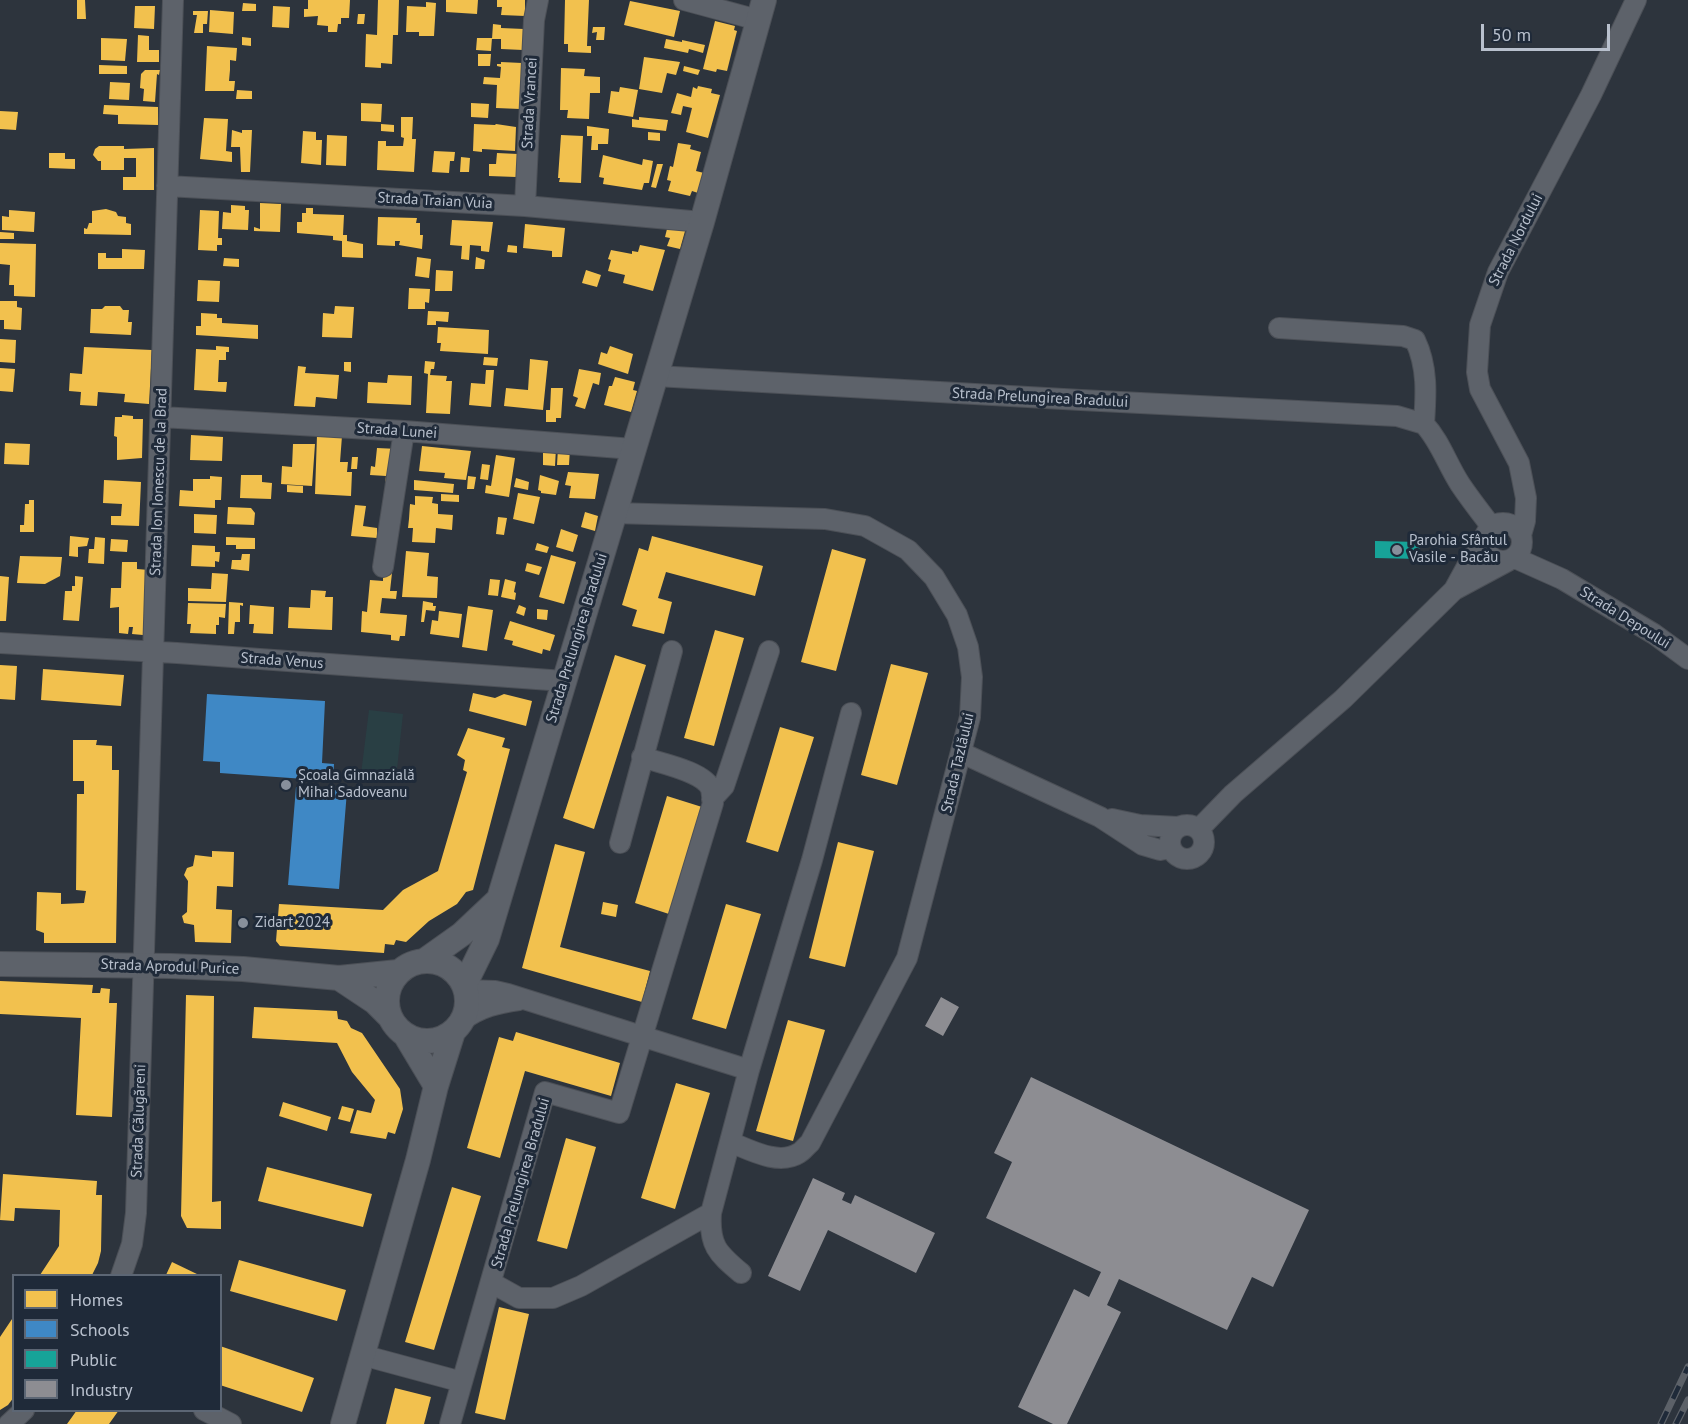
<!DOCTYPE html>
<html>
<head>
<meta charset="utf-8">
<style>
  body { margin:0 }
  #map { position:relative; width:1688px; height:1424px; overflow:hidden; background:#2d343d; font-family:"PT Sans",sans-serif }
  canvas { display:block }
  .legend { position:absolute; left:12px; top:1274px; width:210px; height:138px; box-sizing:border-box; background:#1f2a39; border:2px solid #5c6674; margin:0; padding:8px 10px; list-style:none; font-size:18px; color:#b8c0cd }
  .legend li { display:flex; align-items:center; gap:12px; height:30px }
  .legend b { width:30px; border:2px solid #5c6674 }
  .scale { position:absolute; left:1481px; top:24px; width:129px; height:27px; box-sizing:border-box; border:3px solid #b8c0cd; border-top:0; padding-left:8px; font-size:18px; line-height:21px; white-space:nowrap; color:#b8c0cd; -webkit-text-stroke:4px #1f2a39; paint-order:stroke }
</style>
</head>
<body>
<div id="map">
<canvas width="1688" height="1424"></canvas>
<ul class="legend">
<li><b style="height:16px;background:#f2c14e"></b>Homes</li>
<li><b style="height:16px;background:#3f88c5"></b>Schools</li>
<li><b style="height:16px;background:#17a398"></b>Public</li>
<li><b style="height:16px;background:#8d8d92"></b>Industry</li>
</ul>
<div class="scale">50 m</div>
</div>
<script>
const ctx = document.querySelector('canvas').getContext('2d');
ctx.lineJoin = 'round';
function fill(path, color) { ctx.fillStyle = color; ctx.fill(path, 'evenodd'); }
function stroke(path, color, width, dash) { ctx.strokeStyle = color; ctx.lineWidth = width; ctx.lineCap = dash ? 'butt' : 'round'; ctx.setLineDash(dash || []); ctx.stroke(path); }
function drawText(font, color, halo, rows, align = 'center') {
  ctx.font = font + ' "PT Sans",sans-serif'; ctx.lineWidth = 6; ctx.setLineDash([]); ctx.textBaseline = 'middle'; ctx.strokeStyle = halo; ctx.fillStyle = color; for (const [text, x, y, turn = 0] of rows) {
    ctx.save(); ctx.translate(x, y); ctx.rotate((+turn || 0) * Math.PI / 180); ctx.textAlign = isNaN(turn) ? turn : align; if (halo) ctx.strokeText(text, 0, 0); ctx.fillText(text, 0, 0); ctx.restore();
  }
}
const green = new Path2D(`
  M369 710 403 714 396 778 361 774Z`);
const homes = new Path2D(`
  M77 0H85L86 19H77Z
  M308 0H350L349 18H341V24H338L337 32H328V26L317 25 318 16 304 17V9H308Z
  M378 0H399L398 35H393L392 64 381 63V68L365 67 366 34 377 35Z
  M446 0H478L477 14 446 12Z
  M497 0H525V16L501 15 502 7H497Z
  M565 0H589L587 46H591V53L568 52V44H564Z
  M630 1 680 11 674 37 624 25Z
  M426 2 436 3 434 36H419V32H406L407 6 426 7Z
  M243 3 256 4V11H242Z
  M135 6H155L154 29 134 28Z
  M273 6 290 7 289 28 272 27Z
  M210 10 234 12 233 34 209 32Z
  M193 11H208L207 24H203V33H194L197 15H193Z
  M358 14H365L364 24H357Z
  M715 21 735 26 734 30 737 31 727 71 717 69 716 72 703 69Z
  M493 24 501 25V28L524 29 523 50 501 49V39H492Z
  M593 27H605L604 40H596L597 32 592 33Z
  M138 35 149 36V50H159V62H137Z
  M242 37 251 38V46L242 45Z
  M101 38 127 39 125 61 101 60Z
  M477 38H492L491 51 476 50Z
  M666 39 682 42V40L705 45 703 53 689 49 688 53 664 48Z
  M207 46 237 48 236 61 230 60V70L229 81H235L234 91H205Z
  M478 54H491L490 66H478Z
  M644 57 680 62 676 75 667 73 662 93 639 89Z
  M501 62 522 63 520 109 496 108 497 85 483 84 484 77 500 78 501 67 497 66V64H501Z
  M99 65 127 66V74H99Z
  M684 66 700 70 698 75 683 71Z
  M561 68 585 69 584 76 600 77V93H590L589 119 567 118 568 110H560Z
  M145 70H160L159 75 157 74 155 102 143 101 144 89 140 88 141 74Z
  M110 82 130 83 129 100 109 99Z
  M698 86 712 89 711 93 720 95 708 138 686 132 692 108 683 106 681 115 671 113 677 93 691 97 693 87 697 89Z
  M620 87 638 90 633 117 608 113 611 91 619 92Z
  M237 90 252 91V99H236Z
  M361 103 382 104 381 122 361 121Z
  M471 103 489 104 488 118 471 117Z
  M104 105 158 107V125L118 124V115L103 114Z
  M0 111 18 112 16 130 0 129Z
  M401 117H413L412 139H416L414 172 377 170 378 141H386V146H403L404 138 401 137Z
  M639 117 668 120 666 131 632 127V119L639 120Z
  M204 118 228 119 226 151 232 152V162L200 159Z
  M381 124 394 125V132L381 131Z
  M474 124 495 125 496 124 516 127 515 151 482 149V152L473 151Z
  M587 126 609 129 608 144H598V150H591L592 136H587Z
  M232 130 242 133V130H252L250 172H241L240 147H231Z
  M303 131 316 132V140H322L321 165 301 163Z
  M648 132 660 133V141L648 140Z
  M327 135 347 136 346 166 326 165Z
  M561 135 583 136 581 183 559 182 560 178H558Z
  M678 143 691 145 690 149 701 152 696 171 704 173 698 193 692 191 690 196 668 191 671 181 667 180 670 166 673 167Z
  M99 146H124V149L154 148V190H123V177H136V158H124V170H101V161H98L93 155 95 149Z
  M434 151 455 152 454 161H450L449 173 432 172Z
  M49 153H65V159H75V169L49 168Z
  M497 153 518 154 516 177 489 176V164H496Z
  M603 155 642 165 643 159 653 161 649 183H644L642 190 603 184 604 178 599 177Z
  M461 157 470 158 469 172H460Z
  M657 164H663L656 188 651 187Z
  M260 203 281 204 280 232 254 231V227L260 229Z
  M231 205 245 206V210H249L248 230 222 229 223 212 231 213Z
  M306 208H313V214L344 215 343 235H347V241L363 244V258L342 257V241L333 240V236L297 233V222H302V213H306Z
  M106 209 116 212 118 216 126 217V223L131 224V235L84 234V228L87 229 89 223H92V211Z
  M9 210 35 212 34 232 2 230V216L9 217Z
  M200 210 219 211 218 238H222V245H217V251L198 250Z
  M378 217 417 218 416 223H420V235H423L422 249 399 245 400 241H395V246L377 245Z
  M452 220 493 222 489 252 481 251V246L470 245 469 260 461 259 462 246 450 245Z
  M669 221 687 224 680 249 667 246 670 238 665 237Z
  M525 224 565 228 562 257H552V251L523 248Z
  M0 232 14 233V239H0Z
  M0 243 36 244 35 297 14 296V285H9L10 265 0 264Z
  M508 245 517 246V253L507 252Z
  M640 245 665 250 653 291 623 283 625 275 608 271 611 260 608 259 611 250 632 254V251L638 252Z
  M122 249 145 250 144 269H98V253H106V258H122Z
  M417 257 431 259 429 278 415 276Z
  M476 257 485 260 484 269H475Z
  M224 258 239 259V267L223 266Z
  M436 270 453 271 452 291H435Z
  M586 270 601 275 597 287 582 283Z
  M198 280 220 281 219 302 197 301Z
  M409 288 430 289 429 303 425 302V309H408Z
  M0 301H17V307L22 308 21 330 4 329V320H0Z
  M105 306H120L123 310H129L128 322H132L131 335 90 333 91 309H102Z
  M335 306 354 307 352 338 322 337 323 313 334 314Z
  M428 311 449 312 448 322 436 321V325H427Z
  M201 313 217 314V318H222V323L258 325V339L196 335V326H201Z
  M438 327 489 330 488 354 440 351 441 343H437Z
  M0 339 16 340 15 363 0 362Z
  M216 346 229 347V352H226V360H219L218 382H227L226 392 194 390 196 349 216 350Z
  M610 346 633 354 628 374 598 364 601 352 607 354Z
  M84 347 152 350 149 404 124 402 125 394 98 392 97 406 80 405 81 392 69 391 70 373 82 374Z
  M484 357 498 358 497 366 483 365Z
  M530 359 548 361 543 410 504 406 506 388 528 390Z
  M425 361 435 362 434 369H431L430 375 447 376 446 381H452L450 414 426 413 428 374 424 373Z
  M344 362H351V372L344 371Z
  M298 366 306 367 305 373 339 375 337 399 316 397 315 407 294 406Z
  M0 368 15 369 13 392 0 391Z
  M579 369 601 373 599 385 593 383 585 409 575 406 578 398 573 396Z
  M486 370H494L491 407 469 405 471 383 485 384Z
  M388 375 412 376 411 405 367 403 368 382 387 383Z
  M615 377 635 382 633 390 637 391 631 412 604 405 609 386H612Z
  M551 388H563L561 418H556V422H546V410H550Z
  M122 415 133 416V419H143L142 458 117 460V437L114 436 115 417H122Z
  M191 435 223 437 222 461 190 460Z
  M317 435 342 436 340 462H348L347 472H352L351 496 315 494Z
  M5 443 30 444 29 465 4 464Z
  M293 444H315L312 486 281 484 282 466 292 467Z
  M422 446 471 451 466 480 444 478 445 473 419 471Z
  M543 447 556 448 555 466 543 465Z
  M377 448 398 449 395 485 385 484 386 476 370 475 371 466 375 467Z
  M558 448H570L569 465H557Z
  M496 455 515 458 509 497 485 493 486 485 491 486Z
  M352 457H358L357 469H351Z
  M482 464 490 465 488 480 480 479Z
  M568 472 599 474 595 499 569 498 571 486 565 485Z
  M241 475H262V482L272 483 271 499 240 498Z
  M540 475 559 481 556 495 541 493V491L538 490Z
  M210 476 222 477 221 500H215V508L179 506 180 490 193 491V479H210Z
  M468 476 476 477 474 489H467Z
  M516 478 529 482 528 490 514 487Z
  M104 480 141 482 139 526 111 525V516H121L122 504 103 503Z
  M414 480 454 484 453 493 414 490Z
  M287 485 303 486V493L287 492Z
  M518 493 540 497 534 524 513 519Z
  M441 494 459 495V502L441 501Z
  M415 496 433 497 432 503 438 504V514L453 515 452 530 436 528 435 543 412 542 413 528H408L409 519 410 504 415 505Z
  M29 500H34V532H20V525H24L25 504H29Z
  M355 505 366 506 363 526 377 528V538L351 536Z
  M228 507 251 508 255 513 254 525 227 524Z
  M585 512 598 516 595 531 581 527Z
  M194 514 217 515 216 534 194 533Z
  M498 517 507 518 504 535 496 534Z
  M561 529 578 535 573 552 556 547Z
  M70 536 89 538 87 546 78 547V557L69 556Z
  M652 536 763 566 755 596 666 572 658 598 672 602 664 634 632 626 637 610 622 605 639 548 648 551Z
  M95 537 105 538 104 564 88 563 89 549H94Z
  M226 537 255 538V549H236V545H226Z
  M111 539 128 540 127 552 110 551Z
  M537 543 549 547 547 553 535 550Z
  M192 545 215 546V552H220L219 562 215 561V567L191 566Z
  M832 549 866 559 836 671 801 662Z
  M406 551 429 553 427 576 438 577 437 598 402 597Z
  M242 554H250L249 571 231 569 232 560H241Z
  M551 555 576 562 564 604 539 597Z
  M20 556 62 557 60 576 45 584 17 583Z
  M122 562H137V569L149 570 143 635 132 634 133 627H129L128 634 119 633V607L110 608 111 588H121Z
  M527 563 542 567 539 575 525 571Z
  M383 572 392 573 390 591H397L396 599 382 598 380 613 407 615 405 636H400L399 641 391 640V635L361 632 362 611 367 612 370 580 383 581Z
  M212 573 228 574 226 602 188 601V588L211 589Z
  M0 576 9 577 6 621H0Z
  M75 576 83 577 79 621 63 620 65 591H72V586H75Z
  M490 579 500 580 498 596 488 595Z
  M505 579 516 582 514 592 516 593 515 600 501 597Z
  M311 590 326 591 325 597H333L332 630 288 628 289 607 310 608Z
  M423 601 433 603V606H436L435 611 426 610 424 622H421Z
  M229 602 243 603V606L240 605V622H235L234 634H228Z
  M188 603 226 604 225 618 219 617V625H216V634L190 633 191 624H187Z
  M250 605 274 607 273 634 253 633 254 624H249Z
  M519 605 526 608 524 616 516 613Z
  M468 606 493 610 487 651 462 647Z
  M537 609 548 610 547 620 537 619Z
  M439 611 462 614 459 638 430 634 432 620 438 621Z
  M510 621 555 635 550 651 543 649 542 654 512 645 513 641 504 639Z
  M715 630 744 638 714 746 684 738Z
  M615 655 646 665 594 829 563 818Z
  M891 664 928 673 897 785 861 775Z
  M0 665 17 666 15 700 0 699Z
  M43 669 124 675 121 706 41 700Z
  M473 693 495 698 504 694 532 701 526 726 469 711Z
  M780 727 814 737 778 852 746 842Z
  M468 728 505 738 502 747 510 749 473 890 466 892 457 904 429 921 406 942 396 940 394 945 385 944 384 953 280 946 276 941 279 904 383 910 403 890 438 871 467 772 463 770 465 760 457 755Z
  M73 740H97L96 745 112 746V770H119L116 943H44V933L36 930 37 892 61 893V904L84 903 86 891 76 890 77 794H84V781H73Z
  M667 796 702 807 669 914 635 903Z
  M838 842 874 851 845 967 809 958Z
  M555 844 585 852 560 947 650 971 642 1002 522 968Z
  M212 851 234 852 233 887 217 886 216 909 232 910 231 943 195 942 194 925 184 923 182 916 187 912 188 881 184 875 187 868 193 866 195 855 212 857Z
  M603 902 618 905 616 917 601 914Z
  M726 904 761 914 726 1029 692 1019Z
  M0 981 93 985 92 993H100L101 988 110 989 109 1003H117L112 1117 76 1115 81 1018 0 1014Z
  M186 995 214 996 212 1202 221 1201V1229L187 1228 181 1216Z
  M254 1007 337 1011 338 1019 347 1021 351 1028 362 1033 400 1089 403 1109 395 1134 388 1132 386 1139 350 1133 357 1110 371 1113 375 1100 352 1072 337 1043 252 1038Z
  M788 1020 825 1030 793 1141 756 1131Z
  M516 1032 620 1063 611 1096 525 1071 500 1158 467 1148 499 1037 513 1041Z
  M676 1083 710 1093 675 1209 641 1198Z
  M283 1102 331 1117 327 1131 279 1116Z
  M342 1106 354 1109 350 1122 338 1119Z
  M566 1138 596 1147 567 1249 537 1241Z
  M267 1167 372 1194 363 1227 258 1201Z
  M3 1174 97 1181 96 1195H102L101 1251 98 1263 92 1275H40L59 1246 60 1210 15 1208 14 1221 0 1220Z
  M452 1187 481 1196 434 1350 405 1342Z
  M239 1260 346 1290 337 1321 230 1291Z
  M172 1262 199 1275H166Z
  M499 1307 529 1314 505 1420 475 1413Z
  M14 1316V1397L8 1405 0 1410V1337Z
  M220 1346 314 1378 302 1412 220 1385Z
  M395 1388 431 1397 424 1424H386Z
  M77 1410H119L109 1424H67Z`);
const schools = new Path2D(`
  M207 694 325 701 322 763 334 764 333 781 220 773V762L203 761Z
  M296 787 347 791 339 889 288 885Z`);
const public = new Path2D(`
  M1375 541 1420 542 1419 559 1375 558Z`);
const industry = new Path2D(`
  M941 997 959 1007 943 1036 925 1026Z
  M1031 1077 1309 1210 1273 1287 1252 1277 1227 1330 1119 1279 1107 1305 1121 1312 1067 1424H1053L1018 1407 1074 1289 1089 1297 1101 1272 986 1218 1012 1162 994 1153Z
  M813 1178 845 1193 842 1200 851 1204 855 1195 935 1233 916 1273 828 1230 800 1291 768 1276Z`);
const minor = new Path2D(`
  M684 0 758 20
  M167 186 525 206 702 222
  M525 206 534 20 538 0
  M1279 328 1403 336 1415 340C1428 367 1426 395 1424 424
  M656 376 1081 400 1397 416 1424 424
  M161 417 404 431 633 449
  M1424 424C1440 441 1447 464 1460 484 1470 499 1481 513 1491 526
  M614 513 825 519 865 526 908 550 934 577 957 615 968 647 972 677 970 717 907 958 810 1143C806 1146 803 1151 799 1153 779 1166 750 1150 730 1142
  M1484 542a19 19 0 1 1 38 0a19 19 0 1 1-38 0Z
  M1521 535 1525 521 1526 498 1519 463 1480 389 1477 372 1480 325 1498 272 1591 95 1636 0
  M1515 558 1562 579 1654 634 1688 659
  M383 567 404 431
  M1454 590 1472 557 1484 545
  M0 643 177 653 564 681
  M962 753 1100 817 1143 845 1160 850 1170 848
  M712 799 724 786 769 651
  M1112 819 1140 825 1178 827
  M1170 842a17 17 0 1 1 34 0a17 17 0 1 1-34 0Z
  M1199 829 1233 794 1343 699 1454 590 1508 561
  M620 843 672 651
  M465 990 495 991 508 994 749 1070
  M463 1020C480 1007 498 1003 519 1000
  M741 1273C717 1253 709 1245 711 1213L749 1070 812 860 851 713
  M121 1276 132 1244 136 1213 173 0
  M492 1283 519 1298H553L581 1286 711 1213
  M362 1355 462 1382
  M204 1410 231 1424
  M9 1424 24 1410
  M450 1424 545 1092 619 1113 713 803C712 799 712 793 711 789 704 771 659 763 642 757`);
const tertiary = new Path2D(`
  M387 1001a40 40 0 1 1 80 0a40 40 0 1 1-80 0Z
  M424 961 462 934 497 901
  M0 964 171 966 243 969 339 978 398 972
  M339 978 375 1002 389 1016
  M464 986 487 939 702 222 764 0
  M406 1036 436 1086
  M343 1424 418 1160 436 1086 453 1032`);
const rail = new Path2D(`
  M1661 1424 1688 1367
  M1676 1424 1688 1400`);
const markers = [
  [1397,550,6,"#878f9b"],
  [286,785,6,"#878f9b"],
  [243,923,6,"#878f9b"]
];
const streetNames = [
  ["Strada Vrancei",530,103,-87],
  ["Strada Traian Vuia",435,201,3],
  ["Strada Nordului",1516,240,-63],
  ["Strada Prelungirea Bradului",1040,398,3],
  ["Strada Lunei",397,431,4],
  ["Strada Ion Ionescu de la Brad",159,482,-88],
  ["Strada Depoului",1625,618,32],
  ["Strada Prelungirea Bradului",577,638,-73],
  ["Strada Venus",282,661,4],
  ["Strada Tazlăului",958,763,-77],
  ["Strada Aprodul Purice",170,967,2],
  ["Strada Călugăreni",139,1121,-88],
  ["Strada Prelungirea Bradului",521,1183,-74]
];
const poiNames = [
  ["Parohia Sfântul",1409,541],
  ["Vasile - Bacău",1409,558],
  ["Școala Gimnazială",298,776],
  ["Mihai Sadoveanu",298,793],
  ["Zidart 2024",255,923]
];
fill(green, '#293f44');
fill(homes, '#f2c14e');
fill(schools, '#3f88c5');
fill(public, '#17a398');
fill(industry, '#8d8d92');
stroke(minor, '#4c5057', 22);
stroke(tertiary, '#4c5057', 26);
stroke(minor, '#5d626a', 20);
stroke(tertiary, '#5d626a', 24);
stroke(rail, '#5c6168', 7);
stroke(rail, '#1f2a39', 4.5, [14]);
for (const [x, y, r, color] of markers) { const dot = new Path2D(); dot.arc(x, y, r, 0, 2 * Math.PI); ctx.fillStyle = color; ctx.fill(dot); stroke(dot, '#1f2a39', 2); }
drawText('15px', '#b8c0cd', '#1f2a39', streetNames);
drawText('15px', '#b8c0cd', '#1f2a39', poiNames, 'left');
</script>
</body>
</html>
